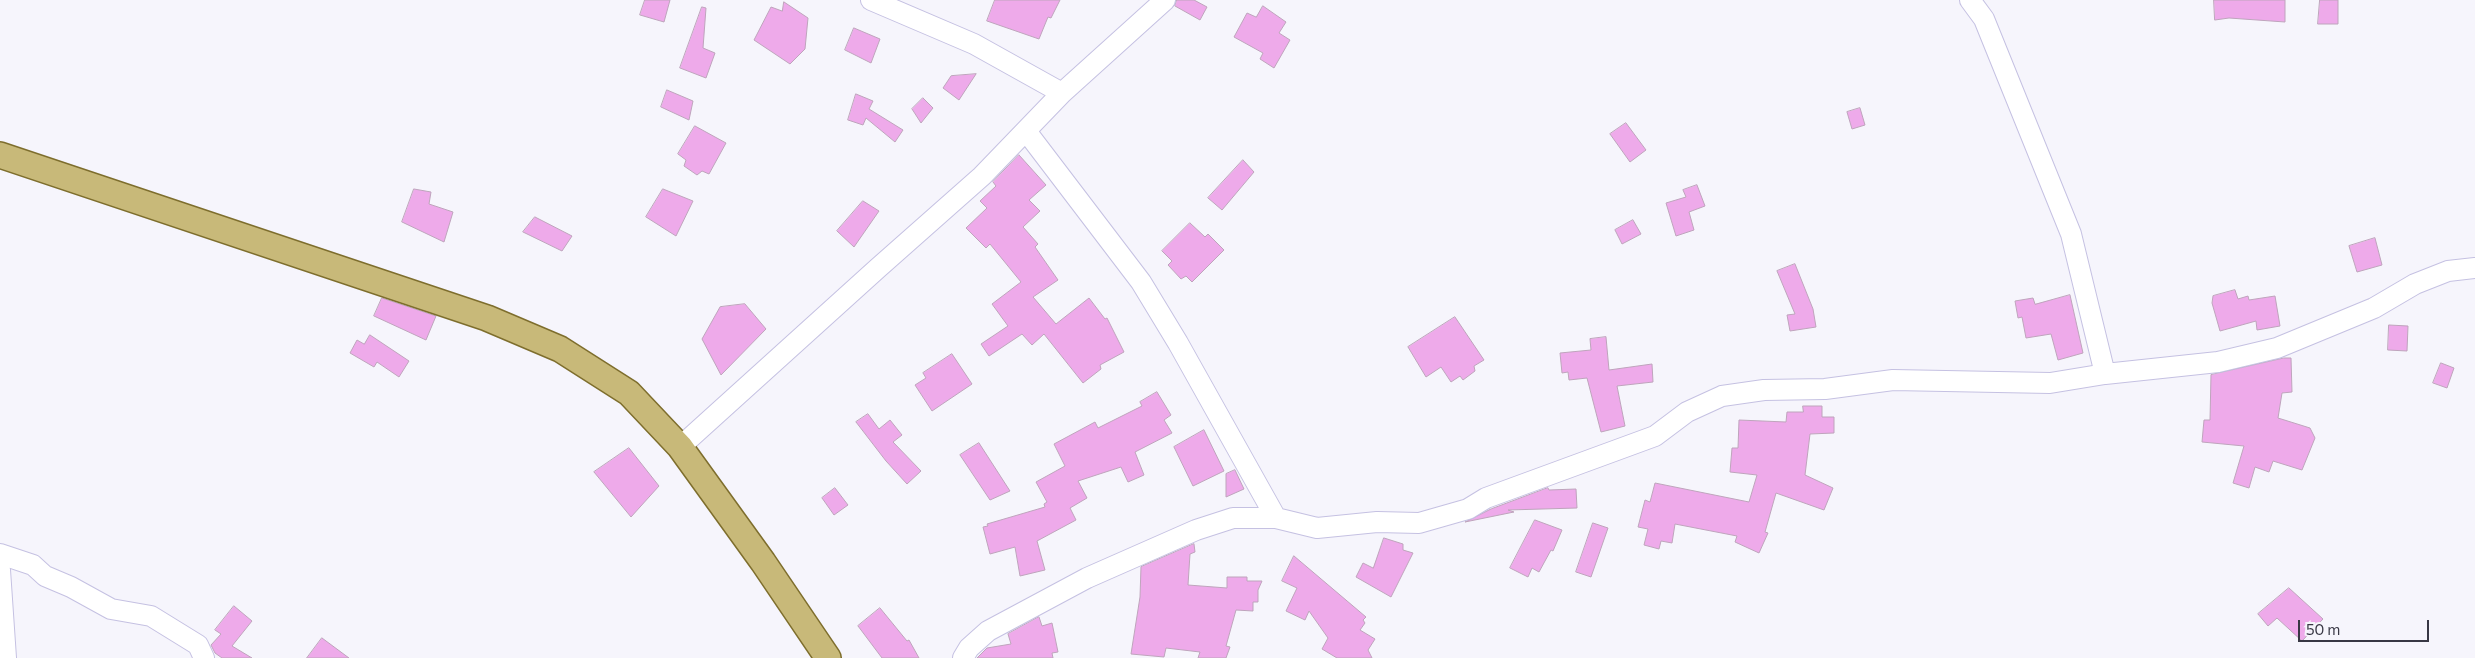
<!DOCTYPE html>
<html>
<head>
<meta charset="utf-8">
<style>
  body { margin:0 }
  #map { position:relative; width:2475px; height:658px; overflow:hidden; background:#f6f5fc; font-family:Commissioner,sans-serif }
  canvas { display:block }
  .scale { position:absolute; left:2298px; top:620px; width:131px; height:22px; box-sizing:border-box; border:2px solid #383744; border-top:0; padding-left:6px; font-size:15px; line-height:18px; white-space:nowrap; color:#383744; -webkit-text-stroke:4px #f6f5fc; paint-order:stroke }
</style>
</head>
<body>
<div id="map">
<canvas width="2475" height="658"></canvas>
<div class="scale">50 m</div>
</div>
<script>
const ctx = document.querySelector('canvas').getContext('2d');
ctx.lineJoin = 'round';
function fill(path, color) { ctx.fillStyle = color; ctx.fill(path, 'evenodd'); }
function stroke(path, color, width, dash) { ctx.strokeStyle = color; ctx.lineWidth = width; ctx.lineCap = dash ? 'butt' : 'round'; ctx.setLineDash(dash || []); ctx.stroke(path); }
const building = new Path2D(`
  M645 0H670L664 22 640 15Z
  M995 0H1060L1051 18 1048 17 1039 39 987 21Z
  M1177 0H1194L1207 7 1200 20 1175 6Z
  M2214 0H2285V22L2229 18 2215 20Z
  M2320 0H2338V24H2318Z
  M784 2 808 18 805 49 790 64 754 40 771 7 782 11Z
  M1263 6 1286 22 1279 33 1290 40 1274 68 1260 59 1263 53 1234 37 1247 13 1256 17Z
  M702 7 706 8 703 48 715 53 706 78 680 68Z
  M854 28 880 39 871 63 845 50Z
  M976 74 959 100 943 88 951 76Z
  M667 90 693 101 689 120 661 107Z
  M856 94 873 101 869 109 903 130 895 142 866 118 863 125 848 120Z
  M923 98 933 108 921 123 912 109Z
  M1860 108 1865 125 1852 129 1847 112Z
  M1626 123 1646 150 1630 162 1610 134Z
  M695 126 726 143 709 174 702 171 697 175 684 166 686 160 678 154Z
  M1019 155 1046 185 1029 200 1040 211 1023 227 1038 244 1035 247 1058 280 1033 297 1056 324 1089 298 1105 319 1107 318 1124 352 1100 365 1101 369 1083 383 1044 334 1032 345 1022 334 989 356 981 344 1008 326 992 304 1021 282 990 244 986 248 966 228 987 208 980 201 996 186 993 182Z
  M1243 160 1254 172 1222 210 1208 198Z
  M1697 185 1705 206 1689 212 1694 230 1676 236 1666 203 1686 197 1683 190Z
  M414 189 431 192 429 204 453 212 444 242 402 222Z
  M663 189 693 201 676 236 646 217Z
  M863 201 879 211 854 247 837 231Z
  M535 217 572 236 562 251 523 232Z
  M1633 220 1641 234 1622 244 1615 230Z
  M1190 223 1205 237 1208 234 1224 250 1192 282 1186 276 1181 279 1168 265 1172 261 1162 251Z
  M2375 238 2382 265 2357 272 2349 246Z
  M1795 264 1813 309 1816 327 1790 331 1787 315 1795 314 1777 271Z
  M2235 290 2238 299 2248 296 2249 300 2275 296 2280 326 2257 330 2256 321 2220 331 2212 303 2213 296Z
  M2070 295 2083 353 2058 360 2051 334 2026 338 2022 317 2018 318 2015 301 2033 298 2035 304Z
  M382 298 436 316 426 340 374 316Z
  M745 304 766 329 721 375 702 339 720 307Z
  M1455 317 1484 360 1474 366 1475 371 1463 380 1460 376 1451 382 1441 367 1426 377 1408 347Z
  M2389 325 2408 326 2407 351 2388 350Z
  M370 335 409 361 399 377 377 362 374 367 350 353 357 340 364 344Z
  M1606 337 1609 370 1652 364 1653 382 1617 386 1625 426 1601 432 1587 378 1569 380 1568 372 1562 373 1560 353 1591 350 1590 339Z
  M952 354 972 384 932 411 915 385 926 378 923 373Z
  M2284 358H2291L2292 392 2282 393 2278 418 2310 428 2315 438 2302 470 2273 461 2269 472 2255 467 2249 488 2233 483 2244 446 2202 442 2204 420H2210L2211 375Z
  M2441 363 2454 368 2447 388 2433 383Z
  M1157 392 1171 415 1164 420 1172 433 1135 452 1144 475 1128 482 1121 467 1078 481 1087 498 1070 508 1076 520 1037 541 1045 570 1020 576 1015 547 990 554 983 527 988 526 987 524 1045 507 1044 504 1047 502 1036 482 1065 466 1054 444 1095 422 1098 428 1142 406 1140 402Z
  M1803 406H1822V417H1834V433L1810 434 1805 475 1833 488 1824 510 1776 493 1765 532 1768 533 1759 553 1735 542 1737 536 1675 524 1672 543 1661 541 1659 549 1644 545 1648 529 1638 527 1645 500 1650 502 1655 483 1749 502 1757 475 1730 472 1732 448H1738L1739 420 1786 422 1787 412H1803Z
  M868 414 879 429 890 420 902 435 893 442 921 471 907 484 886 461 856 422Z
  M1204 430 1224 471 1193 486 1174 447Z
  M979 443 1010 491 990 500 960 455Z
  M629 448 659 486 631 517 594 472Z
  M1235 470 1244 489 1226 497V474Z
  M835 488 848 505 834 515 822 498Z
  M1548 488 1549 490 1576 489 1577 508 1508 510 1514 512 1465 522 1491 509Z
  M1535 520 1562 530 1553 551 1551 550 1539 572 1532 568 1528 577 1510 568Z
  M1593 523 1608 528 1591 577 1576 572Z
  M1384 538 1403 544V550L1413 553 1391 597 1356 577 1363 563 1373 568Z
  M1194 544 1195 552 1190 554 1188 585 1227 588V577H1247V581H1262L1258 590V602H1253V611L1236 610 1226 646 1230 647 1226 658H1198L1200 652 1166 648 1164 657 1131 654 1140 597 1141 567Z
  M1294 556 1366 617 1363 620 1365 623 1360 630 1375 639 1368 650 1372 658H1337L1322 649 1328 638 1309 611 1305 620 1286 611 1297 588 1282 581Z
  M2289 588 2323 619 2302 641 2277 618 2268 626 2258 614Z
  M234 606 252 621 232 646 252 658H222L215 653 211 645 221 634 215 630Z
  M880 608 907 641 909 640 919 658H882L858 626Z
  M1039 617 1042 626 1052 623 1058 652 1052 653 1053 658H977L987 648 1011 644 1008 634Z
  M322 638 349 658H307Z`);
const minor = new Path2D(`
  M871 0 974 44 1062 93
  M1970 0 1984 19 2071 234 2105 374
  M1026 131 1141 282 1178 343 1276 518
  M680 447 878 268 982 176 1062 93 1165 0
  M0 554 33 565 45 576 71 587 111 609 151 616 198 645 204 658
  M0 570 6 658
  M963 658 969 648 988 631 1087 578 1196 530 1233 518H1276L1317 528 1377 522 1419 523 1468 509 1486 498 1655 436 1687 412 1722 396 1764 390 1825 389 1893 380 2050 383 2105 374 2218 362 2277 348 2374 308 2415 284 2448 271 2475 268`);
const major = new Path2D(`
  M0 155 487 318 560 349 629 393 680 447 763 562 828 658`);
fill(building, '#eeaaea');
stroke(building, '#bea4bc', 1);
stroke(minor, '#c5c1e2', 22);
stroke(major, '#7e6e2d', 28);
stroke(minor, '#fff', 20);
stroke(major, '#c8b979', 25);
</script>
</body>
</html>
